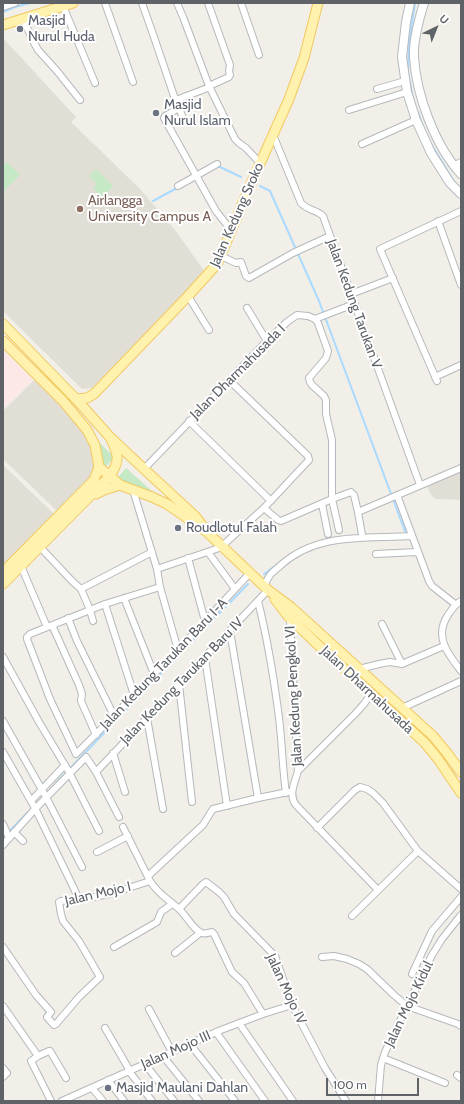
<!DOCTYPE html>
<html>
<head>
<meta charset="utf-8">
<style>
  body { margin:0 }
  #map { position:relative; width:464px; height:1104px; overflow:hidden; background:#f1efe8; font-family:Cabin,sans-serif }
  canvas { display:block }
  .frame { position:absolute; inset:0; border:4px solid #5f6368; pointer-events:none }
  .north { position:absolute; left:416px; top:8px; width:40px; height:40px; -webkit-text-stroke:3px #fff; paint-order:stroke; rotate:43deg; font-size:11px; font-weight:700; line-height:16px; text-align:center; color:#5f6368 }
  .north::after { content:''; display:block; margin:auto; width:14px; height:18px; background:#5f6368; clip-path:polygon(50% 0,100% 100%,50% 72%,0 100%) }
  .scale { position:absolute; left:326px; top:1078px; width:93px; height:18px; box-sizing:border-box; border:2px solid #5f6368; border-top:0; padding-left:5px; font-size:12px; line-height:14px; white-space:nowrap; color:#5f6368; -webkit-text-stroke:3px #fff; paint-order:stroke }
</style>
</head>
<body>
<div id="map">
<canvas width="464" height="1104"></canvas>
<div class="frame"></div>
<div class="north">U</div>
<div class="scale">100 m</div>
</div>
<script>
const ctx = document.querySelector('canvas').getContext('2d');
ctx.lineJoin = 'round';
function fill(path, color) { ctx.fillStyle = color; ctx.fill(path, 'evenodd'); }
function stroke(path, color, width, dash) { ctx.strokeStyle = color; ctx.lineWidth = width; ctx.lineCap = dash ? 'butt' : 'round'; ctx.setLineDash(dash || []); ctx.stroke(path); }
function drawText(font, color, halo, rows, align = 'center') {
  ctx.font = font + ' Cabin,sans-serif'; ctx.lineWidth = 4; ctx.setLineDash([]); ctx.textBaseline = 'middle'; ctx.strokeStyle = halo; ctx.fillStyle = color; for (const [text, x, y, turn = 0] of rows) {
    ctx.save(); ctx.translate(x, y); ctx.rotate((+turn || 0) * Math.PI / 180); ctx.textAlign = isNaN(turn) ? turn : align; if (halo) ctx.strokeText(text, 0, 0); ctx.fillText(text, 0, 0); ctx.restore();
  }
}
const education = new Path2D(`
  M3 38 76 117 71 122 139 188 175 230 205 272 92 388 82 389 3 311Z
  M34 380 86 431 95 457 92 475 57 511 3 459V411Z
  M3 465 54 514 3 566Z
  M461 469V500L435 499 431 495 426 484Z`);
const medical = new Path2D(`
  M3 350 33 379 3 410Z`);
const green = new Path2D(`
  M7 162 20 175 3 192V166Z
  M96 169 113 186 102 198 93 188 97 184 89 176Z
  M98 441 114 457 104 469Z
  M126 468 153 492 135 485 120 484 116 480Z`);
const stream = new Path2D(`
  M3 12 15 7 30 3
  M413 99 408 72 409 42 415 3
  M418 112 424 129
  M431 144 455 183
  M216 167H220L241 177
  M260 186 270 191 319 301 406 534
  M153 201 177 188
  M331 539 340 537
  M264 574 290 555
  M56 783 206 627 248 584
  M3 838 28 812`);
const street = new Path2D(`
  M105 3 133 82
  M142 3 154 37 175 99 176 100 210 87
  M177 3 183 17 209 86 235 139 239 143 246 148 260 163
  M208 3 230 65 229 71 230 75 229 77 209 86
  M241 3 259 55
  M63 6 95 83
  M3 7 15 3
  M23 18 32 39 38 50 57 71 80 100
  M377 89 405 81
  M178 105 184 121
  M179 108 165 116 164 118 216 211 231 230
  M349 110 407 92
  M273 135 301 203C307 210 317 210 323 216L420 485
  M362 144 416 120
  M453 166 461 162
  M178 186 217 164
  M438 221 461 285
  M221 256 236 263 241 262 246 276 249 278 293 253 330 236
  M351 294 393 278
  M188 296 209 330
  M247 308 267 341
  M315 319 354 304
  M435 377 461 365
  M437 381 380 249 461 211
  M189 421 271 501
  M144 469 264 344 287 322 297 315 308 316 315 319 318 323 328 351 326 358 309 378 310 382 312 385 324 396 326 400V414L332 440V499L339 530
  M133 490 157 569 160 587 178 650
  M397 495 429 581 432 586 455 604
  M322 504 328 534
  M264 508 278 520 281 521 332 499 351 492 354 495 358 512 461 468
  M358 512 362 535
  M40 547 73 582 81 589 90 610 93 621
  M208 552 235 589
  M376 554 417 552
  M188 558 205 621
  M21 566 47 627
  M157 569 219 548 222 546 264 508 309 460 308 456 229 380
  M160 587 105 604 30 634 27 637V639L50 699 76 754 114 716 154 674 178 650 250 573
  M264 587C269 574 271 574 281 565 318 532 366 539 412 536
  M81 589 152 552
  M124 598 154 674
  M258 601C267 637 273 673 278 710 282 737 282 765 286 793
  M461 601C455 604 452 609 448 615 434 636 447 653 461 671
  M105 604 134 695
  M68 618 77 641 114 716
  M290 618 298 771C295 782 288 795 296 805L378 890
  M382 624 402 664
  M52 625 79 685 82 694 81 701 96 735
  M230 631 258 798
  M3 657 39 722 69 772 99 831
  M205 658 227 806
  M359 669 379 664 390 662 402 664 444 646
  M179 684 192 802
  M402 708 461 681
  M147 718 163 809
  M3 721 46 797 82 867
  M3 752 35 808 79 899
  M113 753 125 792
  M298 771 355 714 364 704 371 694
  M96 772 268 590
  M31 801 65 765
  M3 824 9 838
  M123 827 150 881C158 894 168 899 179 909 186 915 192 928 200 932 203 935 208 933 212 932L214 934 232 972 244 983 263 1014
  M317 828 355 790 360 787 367 789 373 793 383 803 418 851 461 889
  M14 832 23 841
  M3 845 35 809 86 757 96 772 119 817
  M97 852 128 836
  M148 876 203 825 211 812 213 809 258 798 288 792
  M179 909 203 884 206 882 219 892 224 897 234 914 275 956 292 1005 325 1068 346 1101
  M352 916 418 851
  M3 947 36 995 51 1012 47 1017 54 1025 56 1024 79 997 100 977 79 941 63 921 61 914 59 902 61 901 94 897 113 893 150 881
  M114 947 157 922 161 912 172 904
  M175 953 200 933
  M322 957 334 956 347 959 359 964 367 969 394 995 407 1006 458 1024 461 1026
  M412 974 432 931 461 897
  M3 1006 38 1056
  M149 1009 172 1052
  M239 1023 293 1101
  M105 1028 130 1071
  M216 1032 265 1101
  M190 1044 235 1101
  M163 1056 199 1101
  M383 1058 445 1083
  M145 1064 174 1101
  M3 1068 7 1073 3 1077
  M129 1071 152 1101
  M457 1075 461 1078
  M108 1080 124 1101
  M92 1088 103 1101
  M51 1101 31 1061 38 1056 49 1051H50L66 1078
  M62 1101 221 1030 263 1014 292 1005
  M378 1101 381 1065 385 1052 432 955 442 939 461 915`);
const secondary = new Path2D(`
  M410 3 406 22 402 57 407 92 416 120 431 153 450 183 461 194
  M424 3C419 19 413 40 414 57 416 94 435 146 461 174`);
const primary = new Path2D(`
  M3 25 73 3
  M3 324 76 399 109 436 144 469 195 516 202 525
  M3 341 63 401 87 430 95 445 99 467 120 485 152 497 167 504 207 532 268 590 291 607 433 736 447 753 461 772
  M76 399 87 398 94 394 188 296 217 264 250 186 289 99 304 58 318 3
  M96 494 104 490 120 485
  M3 572 94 480 99 467
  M3 584 110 476C120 460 119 456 111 439
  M275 599 287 615 317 644 425 743 438 759 461 793`);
const markers = [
  [20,29,4,"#6b7280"],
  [156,113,4,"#6b7280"],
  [80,209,4,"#8d6e63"],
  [178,528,4,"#6b7280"],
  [108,1088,4,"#6b7280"]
];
const worshipNames = [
  ["Masjid",28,21],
  ["Nurul Huda",28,37],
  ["Masjid",164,105],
  ["Nurul Islam",164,121],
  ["Roudlotul Falah",186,528],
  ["Masjid Maulani Dahlan",116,1088]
];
const educationNames = [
  ["Airlangga",88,201],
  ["University Campus A",88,217]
];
const streetNames = [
  ["Jalan Kedung Sroko",237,215,-66],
  ["Jalan Kedung Tarukan V",354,304,70],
  ["Jalan Dharmahusada I",238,372,-45],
  ["Jalan Kedung Tarukan Baru I-A",164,664,-46],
  ["Jalan Kedung Tarukan Baru IV",182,681,-46],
  ["Jalan Dharmahusada",367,690,43],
  ["Jalan Kedung Pengkol VI",294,696,-93],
  ["Jalan Mojo I",98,894,-13],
  ["Jalan Mojo IV",286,989,65],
  ["Jalan Mojo Kidul",409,1004,-64],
  ["Jalan Mojo III",176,1050,-24]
];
fill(education, '#e1ded6');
fill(medical, '#fce8e6');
fill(green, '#c5e8c5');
stroke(stream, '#aadaff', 2);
stroke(street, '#b5b8bc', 8);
stroke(secondary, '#b6babf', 10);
stroke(primary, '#f2c960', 11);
stroke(street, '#fff', 6);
stroke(secondary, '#fff', 8);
stroke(primary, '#fff2af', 9);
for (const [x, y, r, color] of markers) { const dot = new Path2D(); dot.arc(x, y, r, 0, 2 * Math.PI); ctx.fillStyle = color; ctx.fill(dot); stroke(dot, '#fff', 1.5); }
drawText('14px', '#5b616d', '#fff', worshipNames, 'left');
drawText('14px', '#785e54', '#fff', educationNames, 'left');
drawText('14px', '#5f6368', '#fff', streetNames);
</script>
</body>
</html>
